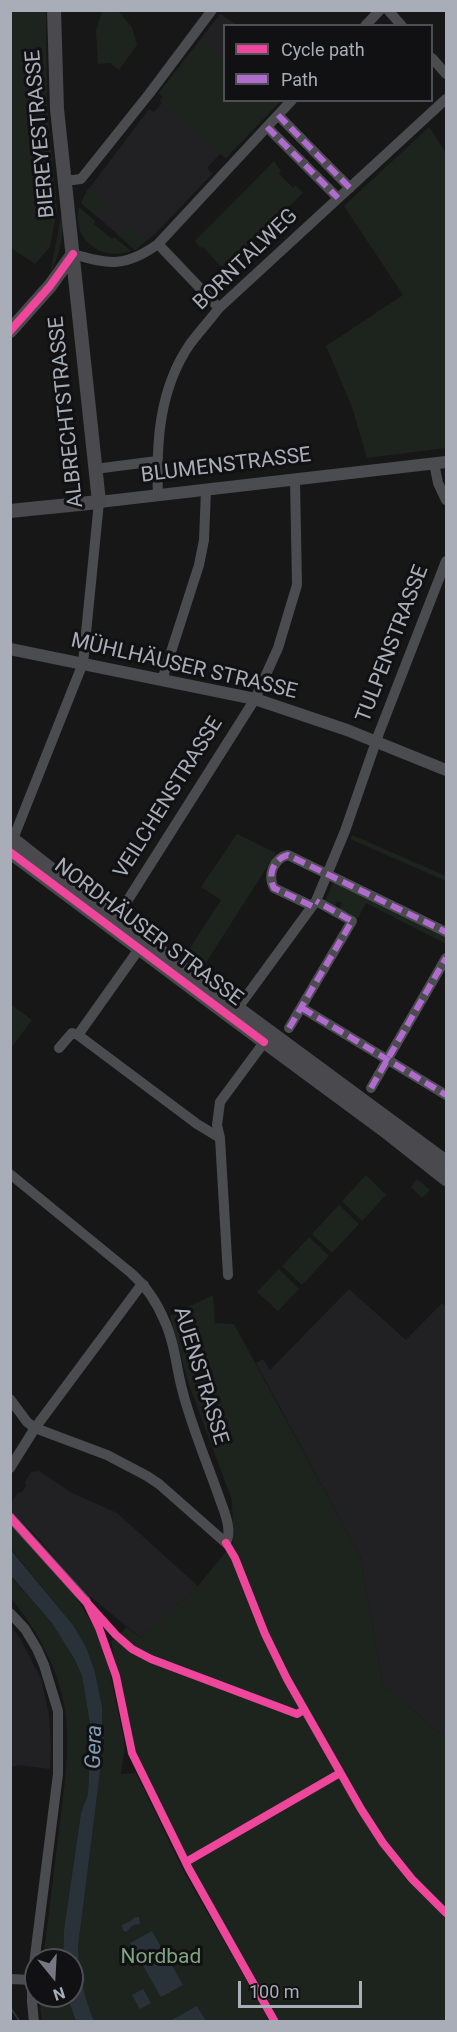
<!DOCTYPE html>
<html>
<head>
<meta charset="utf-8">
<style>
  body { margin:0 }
  #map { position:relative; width:457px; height:2032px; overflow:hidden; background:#171717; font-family:Roboto,sans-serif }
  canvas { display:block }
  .frame { position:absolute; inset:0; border:12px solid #a8adb8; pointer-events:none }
  .legend { position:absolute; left:223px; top:24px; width:210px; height:78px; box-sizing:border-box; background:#111113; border:2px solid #4d4f55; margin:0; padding:8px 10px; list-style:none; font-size:18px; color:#a8adb8 }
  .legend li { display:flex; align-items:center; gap:12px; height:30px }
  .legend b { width:30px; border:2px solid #4d4f55 }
  .north { position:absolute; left:24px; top:1948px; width:60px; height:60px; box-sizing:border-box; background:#111113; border:2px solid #4d4f55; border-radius:50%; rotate:162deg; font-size:16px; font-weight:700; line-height:24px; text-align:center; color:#a8adb8 }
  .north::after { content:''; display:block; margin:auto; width:21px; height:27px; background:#757880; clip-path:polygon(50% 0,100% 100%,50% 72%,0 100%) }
  .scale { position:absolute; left:238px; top:1981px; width:124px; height:27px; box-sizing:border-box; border:3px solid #a8adb8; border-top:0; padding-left:8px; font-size:18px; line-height:21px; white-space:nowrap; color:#a8adb8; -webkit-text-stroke:4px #111113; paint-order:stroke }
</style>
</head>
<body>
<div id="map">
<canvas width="457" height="2032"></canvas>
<div class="frame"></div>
<ul class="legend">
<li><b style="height:8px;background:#ed469a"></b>Cycle path</li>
<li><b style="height:8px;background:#b06ccc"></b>Path</li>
</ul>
<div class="north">N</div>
<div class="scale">100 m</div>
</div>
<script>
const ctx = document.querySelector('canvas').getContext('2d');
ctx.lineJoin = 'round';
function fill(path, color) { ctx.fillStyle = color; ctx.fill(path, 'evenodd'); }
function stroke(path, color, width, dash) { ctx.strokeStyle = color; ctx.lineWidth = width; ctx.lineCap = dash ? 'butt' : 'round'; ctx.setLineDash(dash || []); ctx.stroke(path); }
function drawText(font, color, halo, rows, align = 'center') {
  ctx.font = font + ' Roboto,sans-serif'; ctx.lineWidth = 6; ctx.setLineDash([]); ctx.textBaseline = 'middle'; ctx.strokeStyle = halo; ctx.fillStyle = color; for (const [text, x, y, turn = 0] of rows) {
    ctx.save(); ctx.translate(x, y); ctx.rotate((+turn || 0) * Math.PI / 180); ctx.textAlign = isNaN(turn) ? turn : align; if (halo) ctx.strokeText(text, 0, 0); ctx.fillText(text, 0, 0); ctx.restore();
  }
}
const built = new Path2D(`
  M220 14 237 25 225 26V100L281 101 226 158 220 154 207 168 212 174 156 233 135 250 82 203 88 190 149 109 154 112 162 103 160 101 163 96 159 93Z
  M349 1289 406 1340 442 1303 446 1307V1738L383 1685 360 1556 256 1363 263 1359 270 1370Z
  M39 1471 72 1493 117 1513 198 1586 141 1638 82 1590 36 1536 11 1511V1503L18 1493 22 1492 26 1486 25 1482 31 1472Z
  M11 1626 20 1638 41 1679 49 1714 51 1746 50 1769 19 1765 11 1767Z`);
const green = new Path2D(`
  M10 11H46L47 105 57 210 50 247 35 264 11 248Z
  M102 11H118L132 27 137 45 119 70 110 63 98 64 96 31Z
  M201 39 224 59 225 100 273 101 277 104 226 158 160 101 163 97 159 93Z
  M429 127 446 153V448L367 458 352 407 326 346 403 295 344 206Z
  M274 161 281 171 279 174 293 188 295 185 303 193 223 269 203 247 201 248 195 241Z
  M88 188 104 203 105 207 96 216 81 203Z
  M79 207 95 221 94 224 112 239 114 237 131 251C101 262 71 239 79 207Z
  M62 211C65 232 60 255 50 274Z
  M128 226 146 241 134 249 119 236Z
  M237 834 276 853 200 972 183 959 221 900 201 887Z
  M352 835 446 876V881L350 839Z
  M336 882 446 936V944L366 903 358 918 339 909 342 903 337 901 334 907 325 901 333 883Z
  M10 1004 32 1020 11 1048H10Z
  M366 1175 386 1195 362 1221 342 1201Z
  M417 1179 430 1190 422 1198 411 1187Z
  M339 1205 359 1224 332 1253 312 1234Z
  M309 1237 329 1256 302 1285 282 1266Z
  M279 1269 299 1289 278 1311 257 1292Z
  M213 1295 215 1323 234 1324 360 1556 383 1685 446 1738V2021H278L195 1874 133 1746 111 1641 119 1637 126 1627 141 1638 198 1586 233 1543 232 1500 189 1385 170 1316Z
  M10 1523 73 1592 98 1634 108 1664 125 1745 121 1774 136 1773 184 1872 270 2021H94C84 1997 79 1974 78 1947L103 1748 102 1707 95 1672 86 1647 73 1625 11 1549Z
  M10 1576 52 1623 75 1660 82 1676 91 1730 88 1794 81 1813 64 1930 63 1960H43C49 1914 54 1869 60 1823 64 1787 71 1744 65 1709 58 1668 37 1629 11 1599Z
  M39 1996H67L76 2021H42Z`);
const water = new Path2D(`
  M10 1549 73 1625 86 1647 95 1672 102 1707 103 1748 78 1947C79 1974 84 1997 94 2021H76L67 1996H72V1960H63L64 1930 81 1813 88 1794 91 1730 82 1676 75 1660 52 1623 11 1576Z
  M135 1917H139L140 1924 133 1925 126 1932 123 1930 122 1925 131 1921Z
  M152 1931 183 1985 161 1997 130 1943Z
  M143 1989 151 2003 140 2009 132 1995Z
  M197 2006 206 2021H170Z`);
const stream = new Path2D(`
  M10 2007 20 2022`);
const minor = new Path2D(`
  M388 10 402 26
  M365 26 380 10
  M432 58 446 74
  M278 115 350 188
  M267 127 338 198
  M65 181 81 179 149 94 212 10
  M158 244 219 308
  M73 254C110 265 126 267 158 244L292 100
  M434 463 438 483 446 500
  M95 469 157 461
  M158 496C156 443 159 389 190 344 199 332 210 320 219 308L446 99
  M162 680 199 565 204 540 206 490
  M13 839 83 663 99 502
  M312 906 274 888C267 875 274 858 288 855L446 932
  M112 925 255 699 278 648 297 585 295 480
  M302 1008 446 1095
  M237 1009 316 901 345 831 379 733 446 561
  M289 1028 352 921 316 901
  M78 1035 197 1124 220 1138
  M78 1035 139 949
  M59 1048 72 1033 78 1035
  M371 1088 446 958
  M10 1174 131 1273C147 1287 157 1302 165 1322 175 1343 176 1367 182 1389 191 1425 206 1460 218 1494 223 1509 233 1528 226 1543L159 1484 147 1476 107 1455 35 1428 27 1422 10 1399
  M228 1275 220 1138 217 1125 220 1102 268 1037
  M10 1468 35 1428 139 1288 144 1285
  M10 1517 86 1601
  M10 1613 25 1629 37 1649 44 1665 58 1711V1774L32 1980V2002L34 2022
  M10 1979 32 1980`);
const tertiary = new Path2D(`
  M99 502 446 462
  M10 649 255 699 347 730 446 770`);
const secondary = new Path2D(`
  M10 331 50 286 73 254
  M10 511 99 502 57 109 54 10
  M10 837 80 892 446 1162
  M10 852 232 1018 384 1130 446 1179`);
const tram = new Path2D(`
  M10 847 446 1174`);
const quiet = new Path2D(`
  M278 115 350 188
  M267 127 338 198
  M312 906 274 888C267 875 274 858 288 855L446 932
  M302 1008 446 1095
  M289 1028 352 921 316 901
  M371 1088 446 958`);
const cycleway = new Path2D(`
  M10 331 50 286 73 254
  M10 852 264 1042
  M10 1517 116 1635 132 1649 151 1659 297 1714 304 1710
  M226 1543 235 1558 265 1634 287 1679 361 1809 383 1843 412 1879 446 1913
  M86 1601 99 1628 116 1676 132 1753 189 1869 275 2022
  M186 1862 340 1773`);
const streetNames = [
  ["BIEREYESTRASSE",41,134,-95],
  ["BORNTALWEG",246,260,-44],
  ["ALBRECHTSTRASSE",67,412,-96],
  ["BLUMENSTRASSE",226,466,-7],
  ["TULPENSTRASSE",393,644,-69],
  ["MÜHLHÄUSER STRASSE",184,667,13],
  ["VEILCHENSTRASSE",169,798,-58],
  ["NORDHÄUSER STRASSE",148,933,37],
  ["AUENSTRASSE",200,1376,73]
];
const parkNames = [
  ["Nordbad",161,1958]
];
const waterNames = [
  ["Gera",95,1747,-88]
];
fill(built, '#212123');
fill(green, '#1d241e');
fill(water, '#2a3239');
stroke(stream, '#2a3239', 2);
stroke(minor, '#4b4c50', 10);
stroke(tertiary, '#4b4c50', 12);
stroke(secondary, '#4a4a4e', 14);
stroke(tram, '#4b4c4f', 1.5);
stroke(quiet, '#b06ccc', 6, [12, 6]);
stroke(cycleway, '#ed469a', 8);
drawText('21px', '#a8adb8', '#111113', streetNames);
drawText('21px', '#7fa381', '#111113', parkNames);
drawText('italic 22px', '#7f9bb3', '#111113', waterNames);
</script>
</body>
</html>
